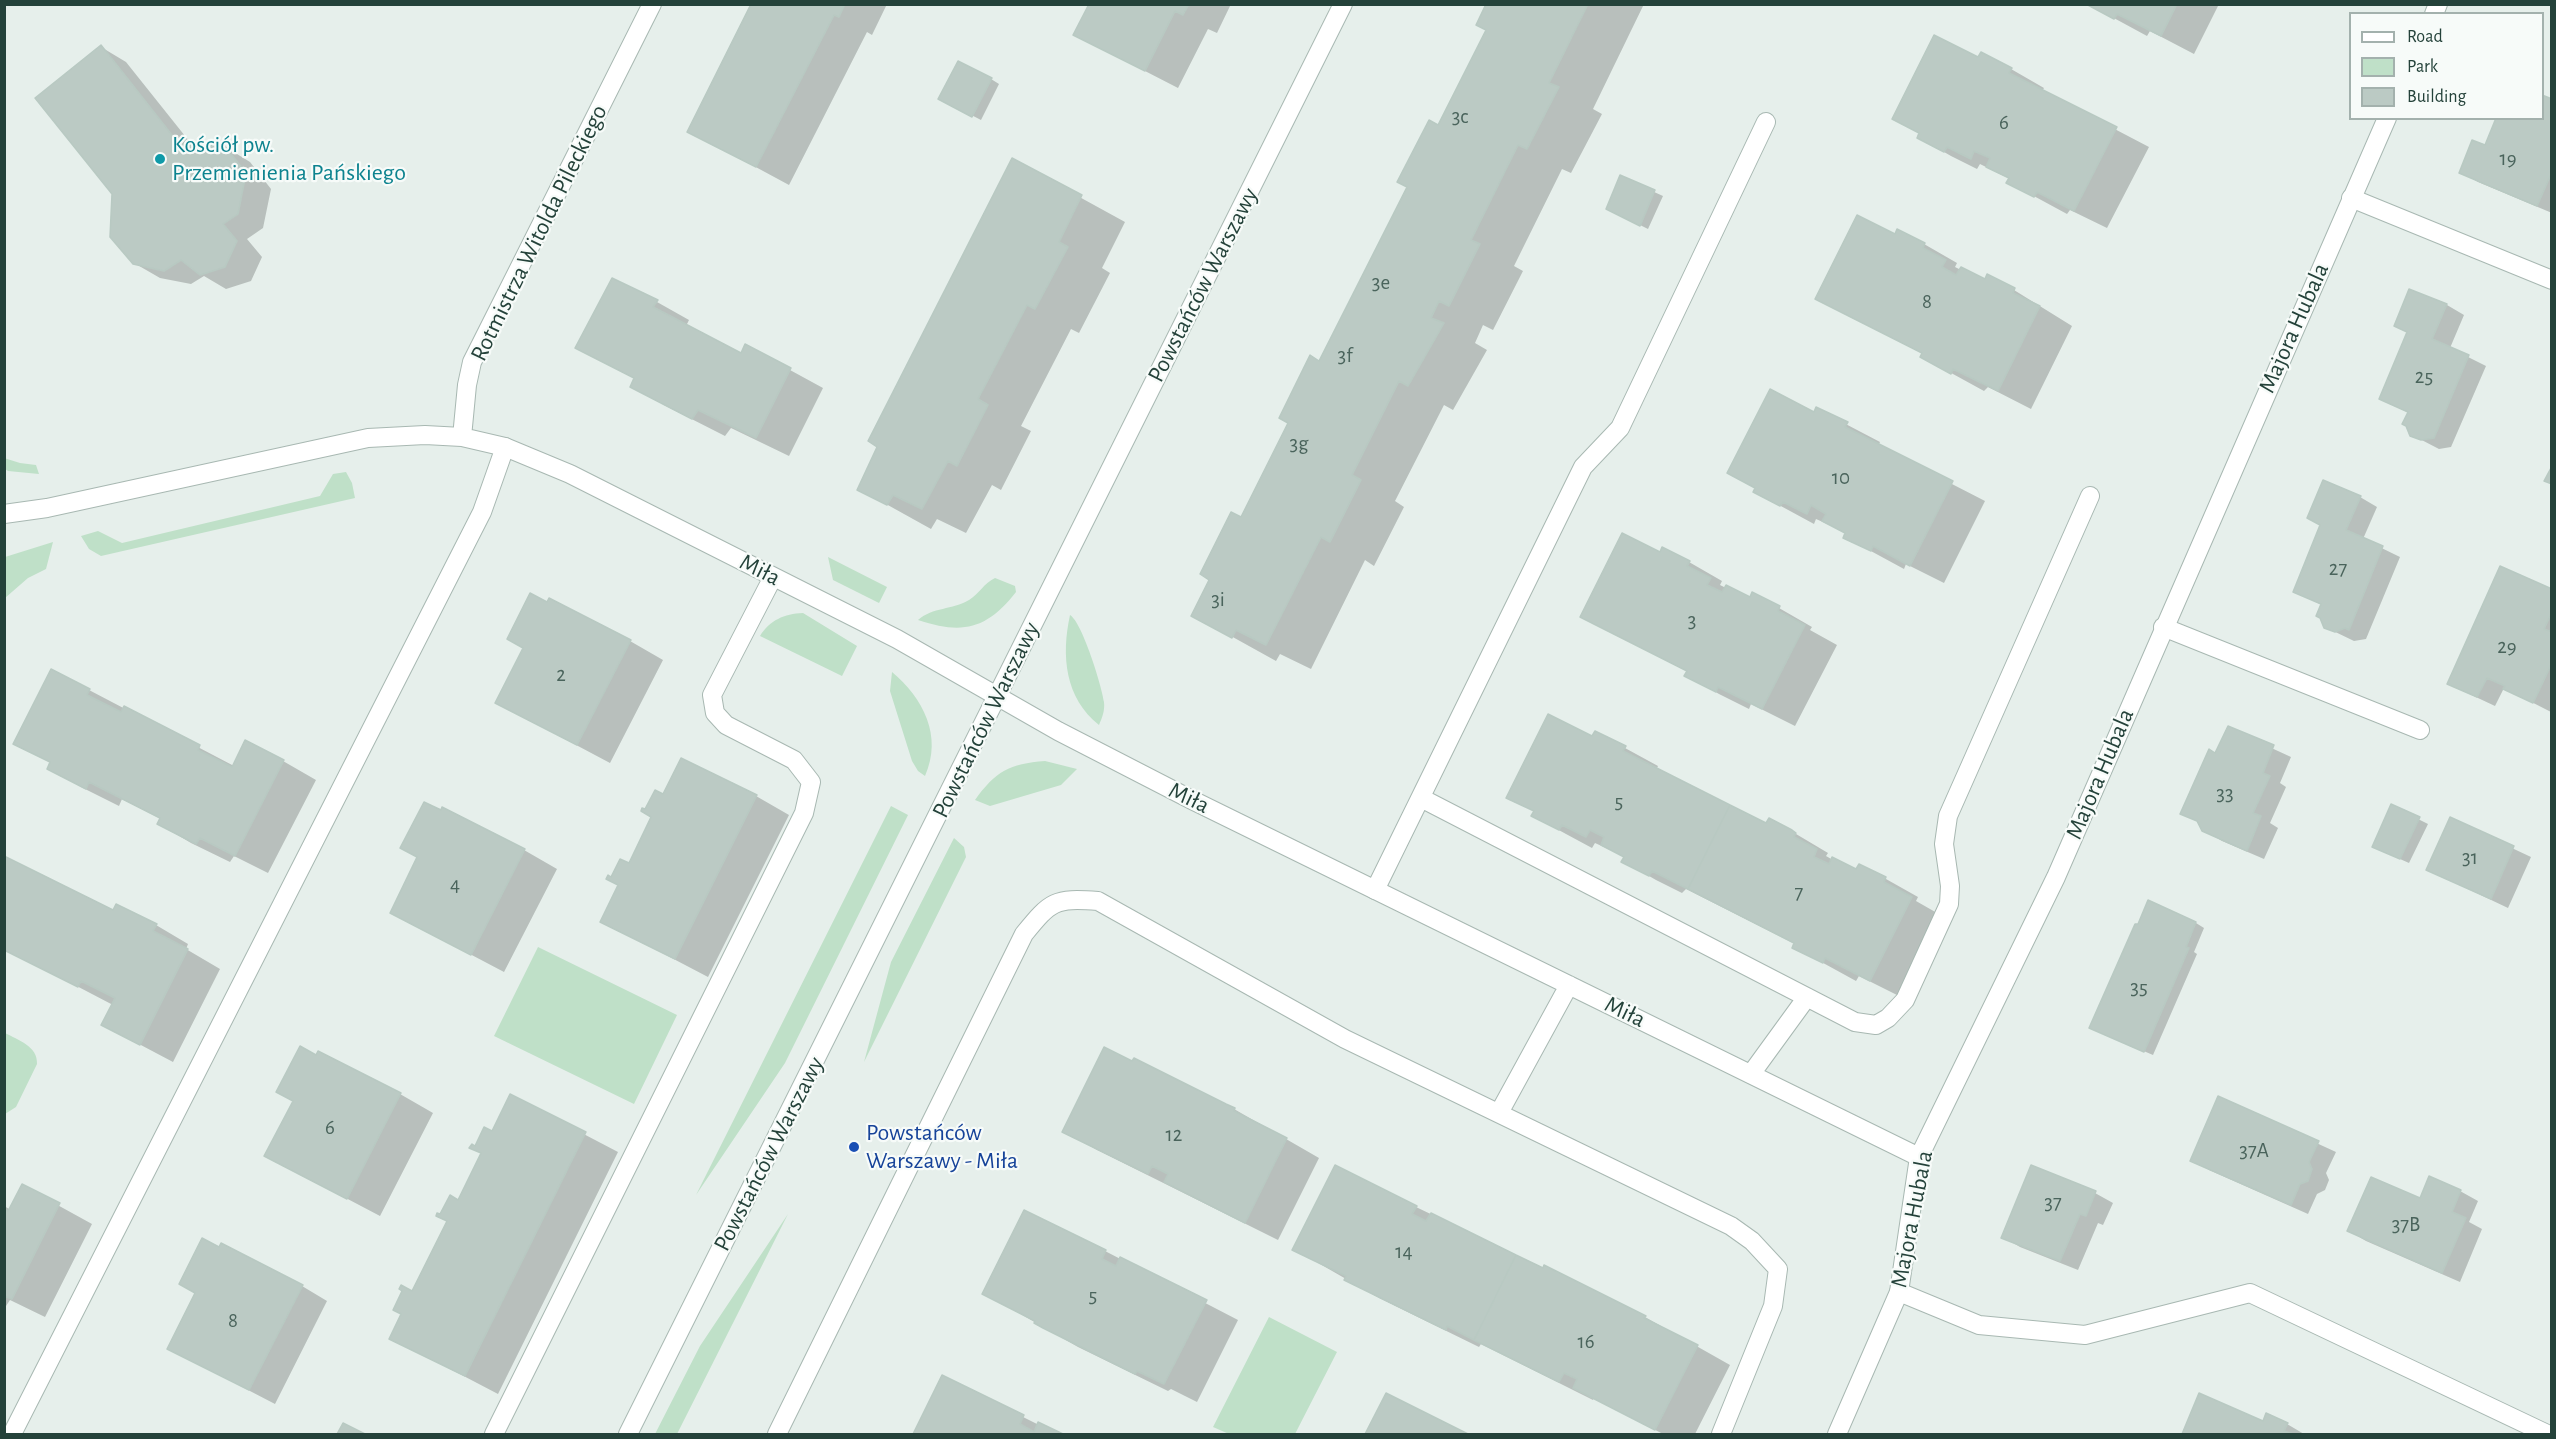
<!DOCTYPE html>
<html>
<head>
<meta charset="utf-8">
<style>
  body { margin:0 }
  #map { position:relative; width:2556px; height:1439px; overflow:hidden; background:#e6efeb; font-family:"Alegreya Sans",sans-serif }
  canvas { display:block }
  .frame { position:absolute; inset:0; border:6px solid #24423a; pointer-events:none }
  .legend { position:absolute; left:2349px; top:12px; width:195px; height:108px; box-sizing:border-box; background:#f7fbf9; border:2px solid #a3b1ad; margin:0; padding:8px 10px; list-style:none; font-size:18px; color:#24423a }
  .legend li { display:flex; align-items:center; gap:12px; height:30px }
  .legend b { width:30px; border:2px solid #a3b1ad }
</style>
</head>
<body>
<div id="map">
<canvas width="2556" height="1439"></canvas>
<div class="frame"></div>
<ul class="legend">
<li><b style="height:8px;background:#fff"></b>Road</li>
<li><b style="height:16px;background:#bfe0c8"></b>Park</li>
<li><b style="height:16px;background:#bbcac4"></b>Building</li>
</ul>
</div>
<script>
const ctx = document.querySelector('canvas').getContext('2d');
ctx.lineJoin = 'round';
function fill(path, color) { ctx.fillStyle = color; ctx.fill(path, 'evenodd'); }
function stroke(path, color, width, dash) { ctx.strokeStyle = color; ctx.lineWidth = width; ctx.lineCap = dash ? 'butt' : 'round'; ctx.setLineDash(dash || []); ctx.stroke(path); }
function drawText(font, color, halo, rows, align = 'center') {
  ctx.font = font + ' "Alegreya Sans",sans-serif'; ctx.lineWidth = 4.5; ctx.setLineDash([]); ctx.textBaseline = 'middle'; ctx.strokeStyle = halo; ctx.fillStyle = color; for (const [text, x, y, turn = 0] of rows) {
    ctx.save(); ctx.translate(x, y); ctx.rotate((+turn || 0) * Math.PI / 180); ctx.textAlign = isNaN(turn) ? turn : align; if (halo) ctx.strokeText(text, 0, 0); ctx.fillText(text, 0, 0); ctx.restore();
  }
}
const green = new Path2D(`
  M4 458 20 463 36 465 39 474 8 471 5 469Z
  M346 472 352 483 355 498 101 556 89 549 81 536 98 531 122 543 320 496 333 474Z
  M53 542 46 569 28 578 5 598V557Z
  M828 557 887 587 879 603 833 580Z
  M995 578 1015 586 1016 592C987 629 963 635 918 620 933 607 952 610 969 600 979 594 984 583 995 578Z
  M803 613 857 646 842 676 760 636C770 620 784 614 803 613Z
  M1070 615C1082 622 1102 686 1104 702 1105 711 1102 718 1099 725 1065 698 1061 656 1070 615Z
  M892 672C923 698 943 736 925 776L918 771 912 761 890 691Z
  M1045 761 1077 769 1061 785 990 806 975 800C996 771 1009 764 1045 761Z
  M891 806 908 815 785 1063 696 1195Z
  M954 838 964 847 966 857 864 1062 891 962Z
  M538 947 677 1015 634 1104 494 1036Z
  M5 1033C18 1040 38 1046 37 1064L16 1107 5 1114Z
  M788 1214 677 1434H655L700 1346Z
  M1269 1317 1337 1352 1295 1434H1229L1213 1427Z`);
const shadow = new Path2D(`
  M753 4H887L872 35 867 32 789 185 689 131Z
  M1090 4H1231L1217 33 1208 29 1178 88 1075 35Z
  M1488 4H1644L1593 109 1602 114 1571 173 1562 169 1514 266 1523 271 1493 330 1483 325 1475 343 1487 350 1453 410 1444 405 1395 501 1404 507 1374 566 1365 560 1311 669 1280 654 1276 661 1193 615 1487 30Z
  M2088 4H2219L2194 54 2150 31 2147 36Z
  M101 47 126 62 193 146H224L250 162 271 189 263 228 247 239 262 257 251 281 226 289 204 276 191 284 160 278 134 263 113 193Z
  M1979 59 2011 69 2044 88 2042 91 2149 147 2107 228 2070 210 2067 214 2008 182 2010 179 1980 164 1977 169 1951 156 1918 137 1920 134 1894 119Z
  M991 79 999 84 981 120 948 103Z
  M2552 100V213L2478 182 2461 172 2485 147 2542 118Z
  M1012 160 1125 222 1102 268 1110 273 1079 333 1071 329 1021 426 1031 431 1001 490 992 485 966 533 937 519 931 529 859 489Z
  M1621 177 1663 196 1648 229 1616 213Z
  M1895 236 1924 244 1957 263 1955 267 1961 270 1985 281 1988 276 2014 290 2072 326 2031 409 1988 387 1984 391 1922 357 1923 354 1817 298Z
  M2410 291 2447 305 2464 315 2450 348 2486 366 2451 447 2439 449 2412 435 2409 413 2381 399 2408 333 2396 325Z
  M657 302 689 320 686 326 742 355 746 346 823 388 789 456 731 428 725 436 664 405 632 386 635 379 577 347Z
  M1817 409 1880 442 1878 446 1985 501 1944 583 1906 564 1904 569 1845 537 1847 534 1841 530 1816 519 1814 524 1755 492Z
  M2360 497 2377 507 2363 539 2400 557 2366 639 2354 641 2325 627 2322 605 2295 591Z
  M1661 554 1689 562 1722 581 1720 585 1726 588 1779 608 1812 627 1810 630 1837 645 1795 726 1751 704 1749 709 1719 694 1686 675 1688 672 1582 616Z
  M2552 591 2551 712 2504 688 2495 706 2448 684Z
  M630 641 663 660 610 763 497 703 525 648Z
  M89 690 234 766 283 761 316 780 268 873 234 856 230 862 191 843 159 824 161 819 122 799 119 806 81 787 49 768 51 763 15 743Z
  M2228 728 2291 757 2280 783 2286 787 2270 823 2278 828 2264 859 2222 841 2204 830 2200 823 2182 813 2216 755Z
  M1593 738 1625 748 1658 766 1656 770 1767 825 1791 831 1828 853 1826 856 1833 860 1857 871 1859 866 1886 879 1918 897 1916 901 1944 917 1903 998 1859 976 1856 981 1794 947 1795 944 1686 889 1682 893 1656 880 1623 861 1625 857 1619 854 1595 843 1592 848 1566 834 1533 816 1535 812 1508 797Z
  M663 796H756L789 815 708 977 601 921 619 885 612 879 630 864 653 817 646 811Z
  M2392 806 2428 824 2409 863 2382 851Z
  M2450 819 2531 857 2508 908 2428 870Z
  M524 850 557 869 504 972 392 913Z
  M114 912 156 925 188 944 186 949 220 969 173 1062 103 1025 113 1005 4 948Z
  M2196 923 2204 928 2194 952 2197 954 2153 1055 2099 1032Z
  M400 1094 433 1113 380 1216 266 1156Z
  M511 1096 618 1152 498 1394 391 1338 448 1222 438 1216 459 1202 482 1153 475 1148 493 1133Z
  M2218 1098 2336 1152 2326 1173 2329 1180 2325 1190 2317 1194 2308 1214 2209 1170 2192 1160Z
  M1234 1109 1319 1158 1278 1240 1097 1150 1064 1131Z
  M2032 1167 2095 1193 2113 1203 2103 1225 2098 1223 2078 1270 2020 1247 2003 1237Z
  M23 1186 92 1224 45 1317 10 1300 6 1306 4 1305V1206L11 1210Z
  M2460 1191 2478 1201 2469 1222 2482 1229 2460 1282 2366 1241 2349 1231 2421 1200Z
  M1416 1207 1645 1317 1730 1365 1695 1434H1663L1594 1398 1593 1400 1481 1344 1479 1347 1379 1298 1294 1249Z
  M1105 1251 1238 1320 1197 1402 1171 1389 1168 1391 1078 1347 984 1293Z
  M302 1286 327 1301 275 1404 169 1349Z
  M943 1377 1039 1425 1061 1434H914Z
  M1387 1395 1466 1434H1367Z
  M2200 1395 2263 1423 2287 1424 2304 1434H2183Z`);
const building = new Path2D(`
  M751 4H845L839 17 834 15 756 167 687 132Z
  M1089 4H1189L1183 15 1175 11 1145 71 1073 35Z
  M1486 4H1588L1549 83 1559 87 1527 149 1518 145 1471 240 1480 244 1449 306 1439 301 1431 318 1444 323 1408 386 1399 381 1352 475 1361 480 1330 542 1321 537 1266 645 1236 630 1232 638 1191 616 1209 580 1200 574 1231 512 1241 517 1288 423 1279 418 1310 355 1319 361 1407 187 1397 182 1429 120 1438 125 1486 30 1476 25Z
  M2086 4H2177L2161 36 2117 14 2114 19Z
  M1934 35 1978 57 1981 52 2012 68 2009 73 2117 127 2074 211 2037 192 2034 197 2006 183 2009 178 1986 167 1990 158 1974 151 1971 159 1947 147 1944 152 1917 138 1919 133 1892 119Z
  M101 45 179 144 224 145 246 173 238 214 223 224 237 241 225 267 200 275 181 260 164 271 133 264 110 237 112 194 35 98Z
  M958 61 992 78 972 117 938 99Z
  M2542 95 2552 99V172L2537 206 2459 173 2472 140 2485 145 2496 118H2542Z
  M1012 158 1082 195 1059 242 1068 247 1035 309 1027 305 978 399 988 405 957 466 948 461 922 509 893 495 887 505 857 490 877 447 868 441Z
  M1620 175 1655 190 1640 226 1606 209Z
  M1857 215 1895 234 1897 229 1925 243 1923 248 1946 260 1942 267 1956 275 1961 267 1985 279 1987 274 2015 288 2013 293 2040 306 1998 391 1953 369 1951 374 1920 357 1922 353 1815 299Z
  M612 278 658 300 653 307 741 353 745 344 791 368 756 438 698 410 692 419 630 387 634 378 575 348Z
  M2409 289 2447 304 2432 339 2469 355 2434 438 2421 440 2410 436 2406 426 2402 424 2408 412 2379 399 2407 332 2394 326Z
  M1770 389 1814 412 1816 407 1848 422 1845 427 1953 481 1910 566 1873 546 1871 551 1843 538 1845 533 1822 521 1826 514 1811 505 1807 514 1783 502 1780 506 1753 492 1755 488 1727 473Z
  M2552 466V484L2544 481Z
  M2323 480 2361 496 2346 530 2383 546 2349 630 2345 628 2335 632 2324 628 2320 618 2316 616 2321 604 2293 592 2320 525 2307 518Z
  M1622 533 1660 552 1662 547 1690 561 1687 566 1711 578 1707 585 1722 592 1726 585 1750 597 1752 592 1780 606 1778 611 1805 625 1762 709 1718 687 1716 692 1684 676 1687 671 1580 617Z
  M2500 566 2552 589V612L2544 629 2552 632V663L2533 703 2503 689 2505 686 2487 678 2477 697 2447 684Z
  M530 593 547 602 549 598 631 640 577 745 495 703 523 648 507 639Z
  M51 669 90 689 87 695 121 712 124 706 200 745 198 750 232 767 245 740 284 760 235 856 200 838 196 844 157 824 160 818 89 782 86 789 47 769 50 762 13 744Z
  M1548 714 1592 736 1595 731 1626 746 1623 751 1730 805 1688 889 1652 871 1649 876 1621 862 1624 857 1601 845 1604 837 1590 830 1586 837 1562 825 1559 830 1531 816 1534 811 1506 798Z
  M2228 726 2274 745 2263 773 2270 776 2253 813 2261 816 2247 851 2202 831 2197 821 2180 814 2209 749 2215 753Z
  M681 758 757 795 675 959 600 922 618 885 606 879 608 875 611 877 620 859 629 863 651 817 641 811 642 808 645 809 655 790 663 794Z
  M424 802 441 810 442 807 525 849 471 955 390 913 417 857 400 848Z
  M2391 804 2420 817 2400 859 2372 847Z
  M1730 805 1766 823 1769 818 1792 830 1796 833 1794 837 1817 849 1814 857 1829 864 1832 857 1856 869 1859 864 1886 877 1884 882 1912 897 1870 981 1825 958 1823 963 1792 948 1794 943 1688 889Z
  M2450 817 2514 846 2491 899 2426 870Z
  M4 856 113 910 116 904 157 924 153 931 188 949 140 1045 101 1025 115 998 81 981 78 987 4 950Z
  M2148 900 2196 922 2186 947 2189 948 2144 1052 2089 1028 2135 924H2138Z
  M300 1046 316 1055 318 1051 401 1093 347 1199 264 1156 293 1101 276 1092Z
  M1104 1047 1132 1061 1134 1058 1226 1104 1235 1108 1234 1111 1287 1138 1245 1223 1164 1182 1168 1174 1152 1166 1148 1174 1062 1132Z
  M510 1094 586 1132 465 1376 389 1339 401 1314 393 1310 402 1291 399 1289 401 1285 412 1291 447 1221 436 1216 437 1213 440 1214 450 1195 458 1200 481 1153 469 1148 472 1144 475 1146 484 1127 492 1131Z
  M2218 1096 2319 1141 2309 1162 2312 1169 2308 1181 2300 1184 2291 1205 2190 1161Z
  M1335 1165 1417 1206 1412 1214 1426 1221 1431 1213 1516 1255 1474 1340 1447 1326 1446 1330 1344 1280 1346 1276 1292 1250Z
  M2031 1165 2096 1191 2086 1216 2080 1214 2060 1261 2001 1238Z
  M2429 1176 2461 1190 2452 1212 2466 1218 2442 1273 2347 1231 2371 1177 2420 1198Z
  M22 1184 60 1203 12 1299 4 1296V1209L8 1211Z
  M1024 1210 1106 1250 1102 1259 1116 1266 1120 1257 1207 1300 1164 1384 1137 1371 1135 1374 1043 1328 1034 1323 1035 1321 982 1294Z
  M202 1238 219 1247 221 1243 303 1285 249 1390 167 1349 195 1293 179 1284Z
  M1516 1255 1543 1268 1544 1265 1646 1316 1644 1318 1698 1345 1655 1430 1573 1388 1577 1379 1564 1373 1559 1382 1474 1340Z
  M942 1375 1024 1415 1020 1424 1034 1432 1038 1422 1063 1434H913Z
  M1386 1393 1468 1434H1365Z
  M2199 1393 2263 1421 2266 1413 2288 1423 2284 1431 2292 1434H2182Z
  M343 1423 365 1434H337Z`);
const lane = new Path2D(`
  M2351 198 2552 280
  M2163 627 2420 730
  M1421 798 1855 1022 1876 1025 1888 1018 1905 1000 1949 904 1950 886 1944 844 1948 816 2090 496
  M1375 890 1583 467 1620 428 1766 122
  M1751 1074 1807 997
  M12 1434 482 512 505 447
  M1837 1434 1899 1292 1979 1325 2085 1335 2250 1293 2547 1434`);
const street = new Path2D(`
  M2434 14 2438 4
  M462 437 467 385 472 362 652 4
  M4 514 47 508 368 438 425 435 462 437 505 447 570 474 897 639 1058 731 1192 800 1919 1157
  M1499 1113 1569 985
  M1899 1292 1919 1157 2056 877 2387 118
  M494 1434 804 813 811 782 794 760 726 725 715 713 712 695 773 577
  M628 1434 1343 4
  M777 1434 1024 934C1051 901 1054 898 1098 901L1345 1039 1731 1226 1752 1241 1778 1269 1773 1306 1721 1434`);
const markers = [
  [160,159,6,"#0f9aa8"],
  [854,1147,6,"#1a4fb4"]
];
const numberNames = [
  ["3c",1460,117],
  ["6",2004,123],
  ["19",2508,159],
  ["3e",1381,283],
  ["8",1927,302],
  ["3f",1345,356],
  ["25",2424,377],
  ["3g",1299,444],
  ["10",1841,478],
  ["27",2338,569],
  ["3i",1218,600],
  ["3",1692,621],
  ["29",2507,647],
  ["2",561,675],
  ["33",2225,794],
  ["5",1619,802],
  ["31",2470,858],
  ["4",455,885],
  ["7",1799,893],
  ["35",2139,988],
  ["6",330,1128],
  ["12",1174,1135],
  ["37A",2254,1151],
  ["37",2053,1203],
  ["37B",2406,1225],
  ["14",1404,1252],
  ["5",1093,1296],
  ["8",233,1321],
  ["16",1586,1342]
];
const cultureNames = [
  ["Kościół pw.",172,145],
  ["Przemienienia Pańskiego",172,173]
];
const streetNames = [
  ["Rotmistrza Witolda Pileckiego",539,233,-64],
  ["Powstańców Warszawy",1203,285,-63],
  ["Majora Hubala",2294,328,-66],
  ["Miła",760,570,27],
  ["Powstańców Warszawy",986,720,-64],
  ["Majora Hubala",2100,774,-67],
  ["Miła",1189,798,26],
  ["Miła",1625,1012,26],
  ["Powstańców Warszawy",769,1154,-63],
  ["Majora Hubala",1912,1219,-79]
];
const transitNames = [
  ["Powstańców",866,1133],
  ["Warszawy - Miła",866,1161]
];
fill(green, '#bfe0c8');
fill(shadow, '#0003');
fill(building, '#bbcac4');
stroke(building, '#b8c9c2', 1.5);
stroke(lane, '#a8b8b2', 20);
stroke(street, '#a8b8b2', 20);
stroke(lane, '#fff', 18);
stroke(street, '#fff', 18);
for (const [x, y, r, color] of markers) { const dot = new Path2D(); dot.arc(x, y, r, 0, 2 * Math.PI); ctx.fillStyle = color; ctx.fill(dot); stroke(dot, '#f7fbf9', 2); }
drawText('21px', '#4a645c', null, numberNames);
drawText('24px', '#0d838f', '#f7fbf9', cultureNames, 'left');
drawText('24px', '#24423a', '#f7fbf9', streetNames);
drawText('24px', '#164399', '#f7fbf9', transitNames, 'left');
</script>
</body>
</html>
